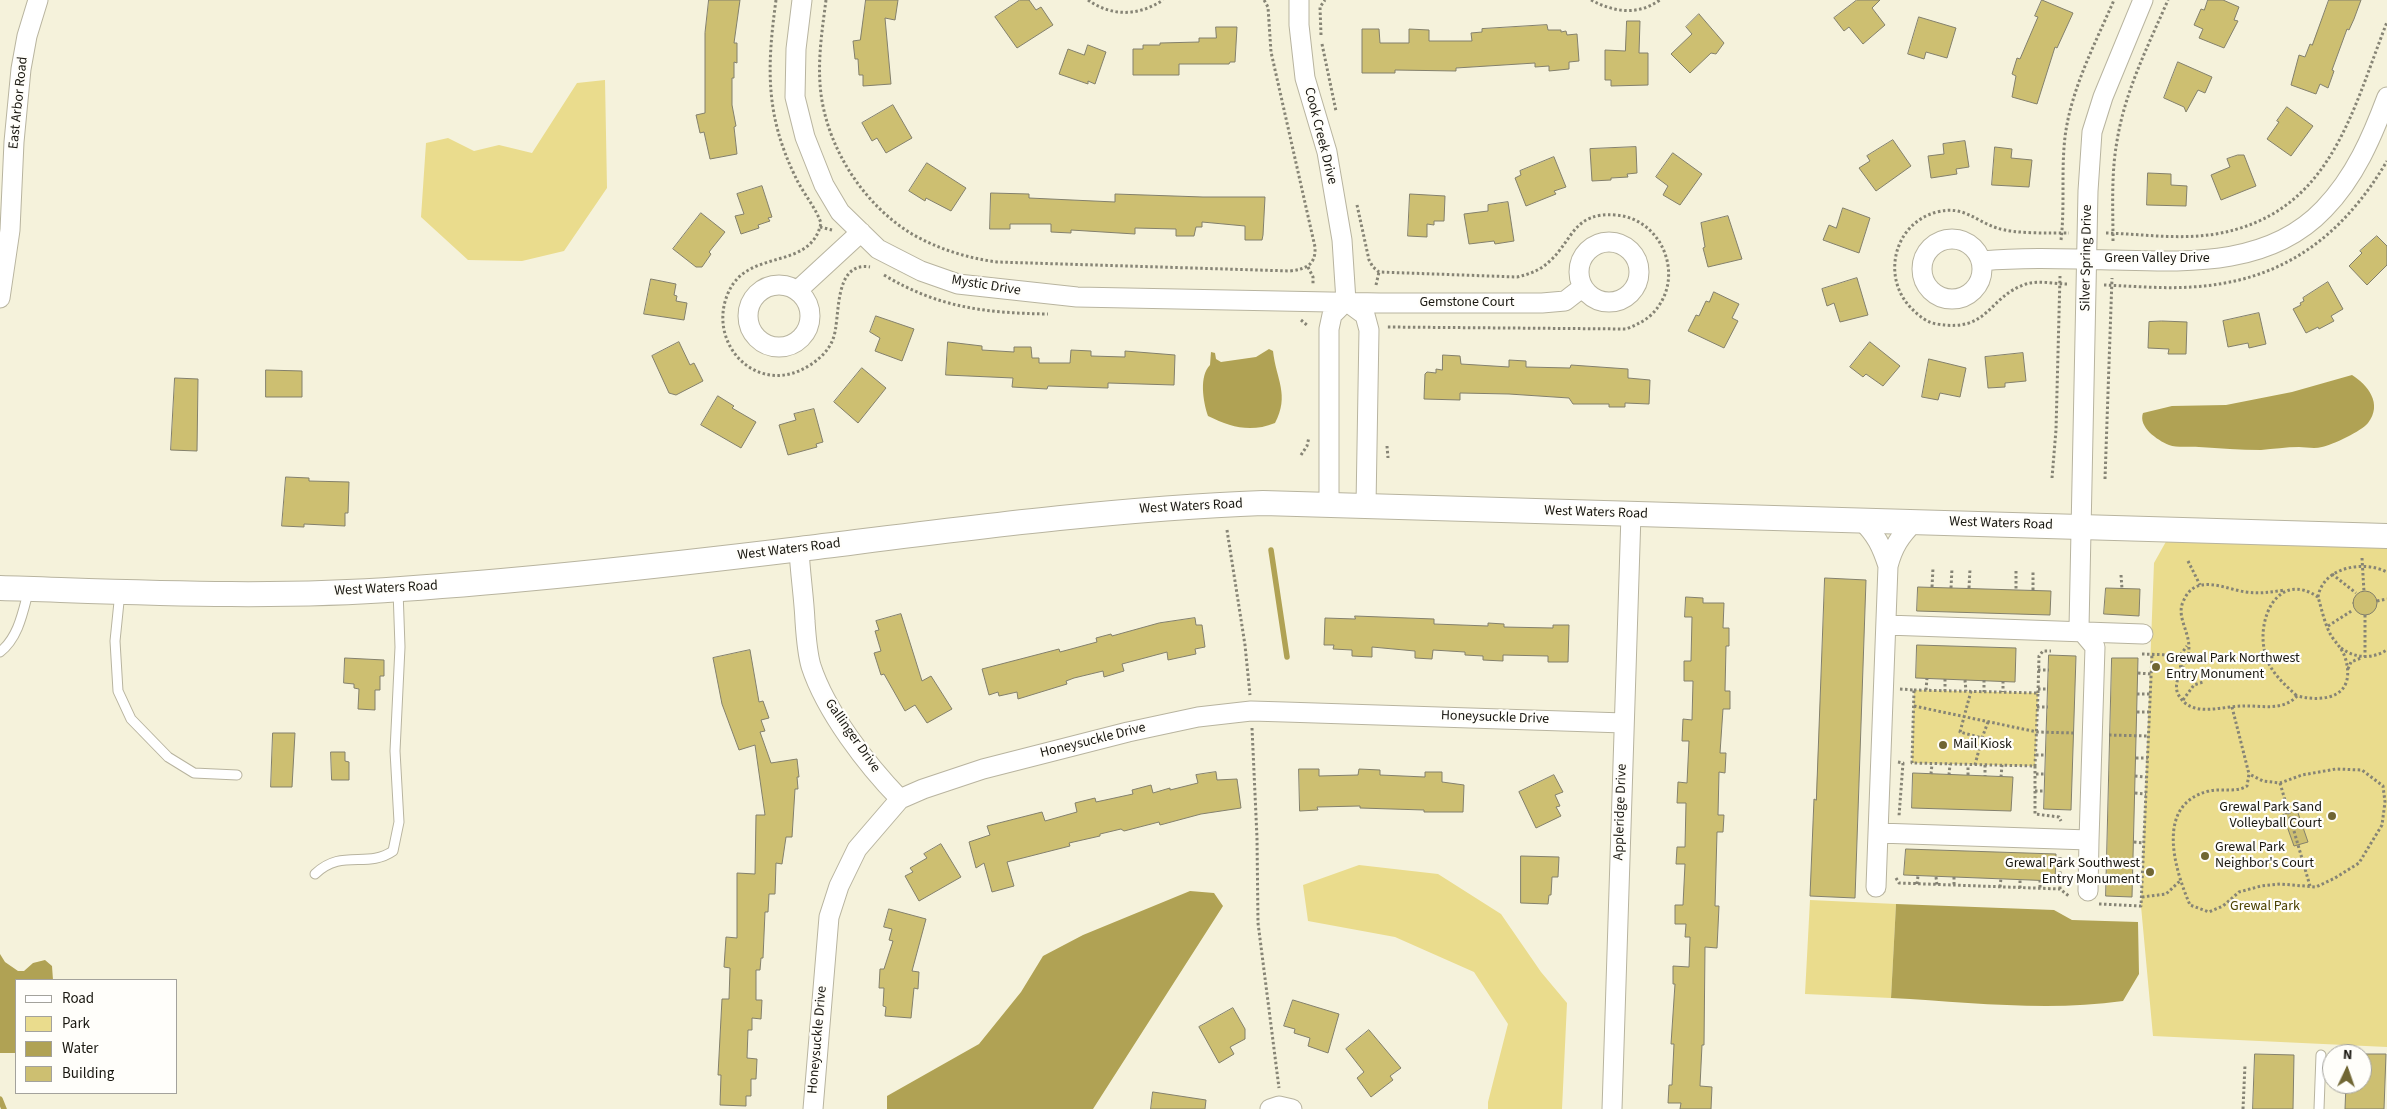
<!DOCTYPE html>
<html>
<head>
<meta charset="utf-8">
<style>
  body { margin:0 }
  #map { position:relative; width:2387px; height:1109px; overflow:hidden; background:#f5f2db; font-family:"Source Sans 3",sans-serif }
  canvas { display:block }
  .legend { position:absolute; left:15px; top:979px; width:162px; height:115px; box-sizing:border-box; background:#fffefa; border:1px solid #a3a29c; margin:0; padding:6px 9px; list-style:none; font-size:15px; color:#191710 }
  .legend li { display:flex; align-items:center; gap:10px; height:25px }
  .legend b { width:25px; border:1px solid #a3a29c }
  .north { position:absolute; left:2322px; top:1044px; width:50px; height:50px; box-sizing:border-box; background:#fffefa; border:1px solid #a3a29c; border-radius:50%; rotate:3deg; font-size:14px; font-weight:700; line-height:20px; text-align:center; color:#191710 }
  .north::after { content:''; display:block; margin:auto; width:18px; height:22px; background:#706633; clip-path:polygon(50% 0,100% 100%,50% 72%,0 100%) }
</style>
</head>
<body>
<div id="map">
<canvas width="2387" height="1109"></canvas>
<ul class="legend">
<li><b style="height:6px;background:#fff"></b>Road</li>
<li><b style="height:14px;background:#eadc8d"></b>Park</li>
<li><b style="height:14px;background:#b0a254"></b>Water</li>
<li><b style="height:14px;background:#cdbf71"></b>Building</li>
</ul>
<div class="north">N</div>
</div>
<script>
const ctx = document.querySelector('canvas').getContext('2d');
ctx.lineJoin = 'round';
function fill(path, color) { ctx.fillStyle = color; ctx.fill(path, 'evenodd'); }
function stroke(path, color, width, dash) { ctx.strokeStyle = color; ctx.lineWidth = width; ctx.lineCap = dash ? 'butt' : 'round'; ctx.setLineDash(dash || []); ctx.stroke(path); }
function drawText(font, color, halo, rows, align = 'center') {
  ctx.font = font + ' "Source Sans 3",sans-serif'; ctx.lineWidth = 4.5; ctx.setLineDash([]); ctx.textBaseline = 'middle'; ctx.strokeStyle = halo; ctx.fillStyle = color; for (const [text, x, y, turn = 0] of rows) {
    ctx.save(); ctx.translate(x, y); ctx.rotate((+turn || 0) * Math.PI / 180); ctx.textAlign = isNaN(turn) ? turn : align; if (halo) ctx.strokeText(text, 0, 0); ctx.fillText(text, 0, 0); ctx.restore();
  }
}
const green = new Path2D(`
  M605 80 607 188 564 251 522 261 468 260 421 217 426 143 448 138 474 151 499 145 532 153 577 83Z
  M2173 529 2387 536V1047L2153 1036 2141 906 2154 563Z
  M1914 690 2038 693 2035 766 1912 763Z
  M1359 865 1438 874 1501 914 1541 972 1567 1003 1562 1109H1488V1102L1508 1024 1474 972 1395 937 1308 921 1303 885Z
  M1810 900 1896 904 1891 998 1805 994Z`);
const water = new Path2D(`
  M1269 349 1273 351C1276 379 1290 395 1275 423 1250 433 1231 427 1208 416 1203 401 1199 376 1210 365L1211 352 1215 353 1216 359 1221 362 1256 357Z
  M2352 375C2368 385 2383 404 2368 423 2362 431 2332 445 2322 447 2314 449 2306 447 2299 447 2286 447 2273 449 2261 450 2240 450 2220 448 2199 447 2190 446 2177 448 2169 445 2157 440 2138 427 2143 413L2172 406 2226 405 2292 392Z
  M1190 891 1214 893 1223 906 1093 1109H887V1096L979 1044 1021 992 1043 956 1083 935Z
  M1896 904 2054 910 2072 920 2138 922 2139 974 2123 1001C2047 1012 1967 1002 1891 998Z
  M0 954 5 962 18 971H24L33 963 45 960 52 966 53 980H16V1053H0Z`);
const stream = new Path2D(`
  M1271 550 1287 657
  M0 1099 4 1109`);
const building = new Path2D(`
  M709 0H740L734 43H737V63L734 62V78H732V105L736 126 734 127 737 154 710 159 704 132 700 133 696 115 705 113V33Z
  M866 0H898L895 20 885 18 891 84 863 86V75H859L858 59H855L853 41 860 40Z
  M1020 0H1029L1036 10 1041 7 1053 25 1017 48 995 17Z
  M1857 0H1880L1872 8 1885 25 1863 44 1849 27 1844 31 1834 18Z
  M2042 0 2073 13 2057 48 2055 47 2037 104 2012 97 2016 76 2012 74 2017 58 2020 59 2038 17 2035 16Z
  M2208 0H2223L2239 7 2234 20 2238 21 2224 48 2199 38 2203 29 2194 25 2201 9 2204 10Z
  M2329 0H2361L2354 19 2349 30 2347 29 2332 70 2334 71 2328 88 2320 84 2316 94 2291 85 2299 55 2305 57 2310 44 2312 45Z
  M1699 14 1724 43 1716 54 1711 53 1690 73 1671 54 1692 34 1686 27Z
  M1919 17 1956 28 1947 58 1926 52 1924 59 1908 54Z
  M1627 21H1640L1639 53H1648V85L1611 86V80H1605V50L1625 51Z
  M1547 25 1548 30H1561V32L1566 31 1567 35 1577 34 1579 61 1569 62V69L1549 71V66L1535 67V63L1456 68V71L1395 70V73H1362V29H1379L1380 43H1409V29L1429 30V41H1472L1471 33 1482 32V29Z
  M1216 27H1237L1235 62H1230L1229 64H1179V75H1133V49H1143V45H1160V43L1199 42V38H1216Z
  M1088 45 1106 52 1095 84 1088 81V84L1059 74 1068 49 1084 55Z
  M2178 62 2212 77 2205 93 2198 90 2186 112 2184 107 2164 98Z
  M893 105 912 138 886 153 877 138 872 141 862 123Z
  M2287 107 2313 126 2291 156 2267 139 2279 122 2277 121Z
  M1893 140 1911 166 1876 191 1859 168 1870 161 1867 156Z
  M1965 141 1969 167 1956 169 1957 174 1931 178 1928 156 1944 154 1943 144Z
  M1636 147 1637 173 1627 174 1628 177 1611 178V180L1592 181 1590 149Z
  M1995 147 2012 149 2011 158 2032 160 2029 187 1992 185Z
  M1673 153 1702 174 1680 205 1663 195 1668 186 1656 177Z
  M2238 155H2244L2256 186 2221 200 2211 175 2230 167 2227 159Z
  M1554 157 1566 187 1554 191 1556 194 1526 206 1515 178 1521 175 1520 171Z
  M927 163 966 188 951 211 926 198 925 201 909 191Z
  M2148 173 2171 174V185L2187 186 2186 206 2147 205Z
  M762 186 772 217 768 218 770 221 758 225 759 228 741 234 735 216 744 214 737 194Z
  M991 193 1029 194V198L1115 202V194L1203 197H1265L1263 235 1262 240H1245V226L1202 222V227H1196L1194 236H1176V229L1135 228V234L1071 230V233L1051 232V224H1010V229H990Z
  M1410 194 1445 196 1444 221H1434V225L1427 224V237L1408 236Z
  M1508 202 1514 241 1495 244 1494 241 1469 244 1464 214 1488 211V205Z
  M1843 208 1870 218 1859 253 1823 240 1829 225 1836 228Z
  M701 213 725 232 709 252 711 254 702 267H696L673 249Z
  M1728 216 1742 259 1708 267 1703 248 1705 247 1701 223Z
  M2377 236 2387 246V265L2367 285 2349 266 2362 253 2360 251Z
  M1857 278 1868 315 1840 322 1834 303 1827 306 1822 289Z
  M651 279 676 284 674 295 677 296 676 301 687 303 684 320 644 314Z
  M2328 282 2343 309 2331 316 2334 321 2319 329 2318 327 2306 333 2293 309 2301 305 2300 303 2304 301 2303 298Z
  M1714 292 1739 304 1732 318 1738 321 1724 348 1688 331 1696 315 1699 316 1706 301 1709 302Z
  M2259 313 2266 344 2249 348 2248 343 2228 347 2223 321Z
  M876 316 914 329 902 361 875 351 880 338 870 332Z
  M2162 321 2187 322 2186 354H2168L2169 349 2148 348 2149 322Z
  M679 342 690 365 694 363 703 381 676 395 669 393 652 356Z
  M948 342 982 346V350L1014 352V347H1031L1032 358H1039V363H1070L1071 350 1091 351V356L1125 357V351L1175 355 1174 385 1108 383V388L1048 386 1047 389 1012 387 1013 378 946 375Z
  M1870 342 1900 366 1883 386 1866 374 1863 377 1850 367Z
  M2023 353 2026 381 2005 383V387L1988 388 1985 357Z
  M1443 355 1460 356 1461 364 1509 367V360L1526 361V367L1570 368 1571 365 1628 369V378L1650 380 1649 404 1625 403V407H1609V404H1573L1569 398 1509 394 1460 393V400L1424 399 1425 374 1427 372 1436 373V369L1442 370Z
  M1929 359 1966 368 1960 397 1940 393 1938 400 1922 397Z
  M862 368 886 388 858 423 834 402Z
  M266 370 302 371V397H266Z
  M175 378 198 379 197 451 171 450Z
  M718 396 734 406 732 408 756 422 741 448 701 425Z
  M814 409 823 442 816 444 817 447 788 455 779 425 796 420 794 414Z
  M286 477 309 478V481L349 482 348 513H345V526L304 524V527L282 526Z
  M1825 578 1866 580 1855 898 1810 896 1814 799 1816 800Z
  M1918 587 2051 591 2050 615 1917 611Z
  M2106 588 2140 589 2139 616 2104 614Z
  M2353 603a12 12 0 1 1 24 0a12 12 0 1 1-24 0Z
  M1686 597 1703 598V603H1724L1723 628H1729V646H1726L1725 691H1730V709H1723L1720 753H1726L1725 773 1719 772 1718 815H1724L1723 832H1717L1715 906H1719L1717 948 1705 947 1704 1045H1702L1700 1086 1712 1087 1711 1109H1680L1681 1103H1668L1669 1085H1672L1674 1044H1671L1675 984H1673V966L1689 967 1690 937H1685L1686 924H1675V905H1683L1685 864H1676L1677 847H1685L1686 803H1677L1678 782 1687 783 1689 741H1682L1683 719 1692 720 1693 681H1684V661H1691L1692 617H1685Z
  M901 614 922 681 931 676 952 709 927 723 915 705 905 711 884 674 881 675 874 653 881 651 875 631 879 630 876 621Z
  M1355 616 1434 619V624L1488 626V623L1504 624V627L1553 628V625H1569L1568 662H1548V656L1503 655V661L1483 660V656L1465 655V652L1433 650 1432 659 1415 658V651L1372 647V657L1352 656V650L1333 649 1334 645H1324L1325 618 1355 619Z
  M1195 618 1196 625H1202L1205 647 1195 649 1196 654 1168 660 1167 652 1122 664 1124 671 1104 677 1103 671 1074 678 1066 681 1067 684 1018 699 1017 692 999 696 998 692 989 695 982 669 1059 649 1060 652 1097 642 1096 638 1111 634 1112 636 1159 623Z
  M1917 645 2016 648 2015 682 1916 678Z
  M750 650 759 702 763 701 769 718 761 720 765 731 760 732 771 763 797 759 799 777H797L798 789H795L792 837H786L782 864 776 863 775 894H769L768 912H765L763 958H761L760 970H756V1000H762L761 1019 752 1018V1030H748L747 1058 757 1059 756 1079H751V1096H746V1106L720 1105 721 1075H718L722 999H729L730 968 724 967 726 937 737 938V873L755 874 756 815H765L755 745 739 750 722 704 713 658Z
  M2049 655 2076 656 2071 810 2044 809Z
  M345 658 384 660V676H380V690H375V710L358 709 359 689 354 688V684L344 683Z
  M2112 658H2138L2132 897 2106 896Z
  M273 733H295L292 787H271Z
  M331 752H345V761L349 762V780H332Z
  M1299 769H1319V776L1358 775 1359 769 1380 770V775L1425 777V772H1442V782L1464 785 1463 812H1424V810L1360 808V806L1317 807 1318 810 1300 811Z
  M1216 772 1217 780 1237 779 1241 808 1201 814 1160 825 1159 822 1124 831 1121 829 1100 834V836L1069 843 1070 846 1007 862 1014 886 992 892 984 863 976 868 969 842 990 835 987 826 1042 812 1045 821 1077 812 1075 803 1095 798 1096 802 1133 794 1132 790 1151 785 1153 793 1170 788V790L1198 783 1196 775Z
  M1913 773 2013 777 2011 811 1912 808Z
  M1554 775 1563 792 1555 795 1560 806 1556 807 1561 816 1536 828 1519 792Z
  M2297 810 2308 842 2294 846 2283 815Z
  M941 844 961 877 919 901 905 876 913 872 910 868 927 858 924 854Z
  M1906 849 2056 854 2055 881 1904 875Z
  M1521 856 1559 857 1558 877H1552L1551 895H1549L1548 904 1521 903Z
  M889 909 926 919 912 971 919 972 918 989 914 988 911 1018 885 1016 886 1007 883 1006 884 988H879L880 969H884L893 941 889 940 892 929 884 927Z
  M1293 1000 1339 1014 1328 1053 1308 1046 1310 1038 1294 1033 1295 1029 1284 1026Z
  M1233 1008 1245 1029V1039L1230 1047 1234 1054 1219 1063 1199 1027Z
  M1369 1030 1401 1068 1390 1076 1393 1080 1371 1097 1357 1078 1364 1072 1346 1049Z
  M2255 1054 2294 1055 2293 1109H2253Z
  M2362 1054H2386L2384 1109H2345L2346 1084H2362Z
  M1153 1092 1206 1100 1205 1109H1151Z`);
const path = new Path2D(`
  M776 0C767 66 765 114 795 176 802 192 815 206 821 223 811 271 749 248 729 291 706 339 751 393 801 370 814 364 828 353 833 339 841 320 832 261 870 267
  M826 0C822 31 817 63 821 94 828 149 864 205 912 234 938 249 967 258 997 262L1290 271C1306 269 1316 265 1315 247L1271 52 1268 7 1264 0
  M1088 0C1112 17 1139 16 1163 0
  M1591 0C1614 12 1637 16 1660 0
  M1321 35 1320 7 1325 0
  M1322 44 1336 111
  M1357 205 1369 260 1373 267 1379 272 1517 277C1530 274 1541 270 1551 260 1573 239 1574 212 1615 215 1663 218 1687 279 1652 314 1645 321 1636 325 1626 329L1386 327
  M820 227 832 230
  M2106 233C2142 234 2179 240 2216 234 2330 214 2351 114 2387 22
  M2061 240C2065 206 2061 171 2065 137 2071 89 2095 44 2114 0
  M2113 241C2113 209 2111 174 2117 141 2125 91 2148 46 2168 0
  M1308 267 1313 277V285
  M884 275C939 308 986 313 1048 314
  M2067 284C2054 284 2039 280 2026 284 1987 297 1990 333 1937 324 1927 323 1918 315 1911 308 1881 277 1894 223 1937 212 1964 205 1975 221 1997 228 2014 234 2051 233 2069 233
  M1376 285 1379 272
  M2104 285C2132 286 2163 289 2191 287 2282 282 2342 237 2387 161
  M1301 320 1308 326
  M1387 446 1388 458
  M1301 455 1307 446 1309 437
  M2052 478 2056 430 2060 276
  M2105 479 2112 278
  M1227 530 1245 645 1250 695
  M2362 558 2364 592
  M2188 561 2200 585
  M2016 571V590
  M2332 574 2356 593
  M2121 575 2122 589
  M1932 587 1933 568
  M1951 588 1952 568
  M1969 588 1970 569
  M2033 590V572
  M2318 597C2323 567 2363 560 2387 572
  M2377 601 2387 599
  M2365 615V657
  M2328 626 2353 610
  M2341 648C2356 659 2372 659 2387 650
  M2142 654 2173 655 2178 657C2186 670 2172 681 2178 694 2191 719 2221 706 2242 706 2261 705 2282 712 2297 696 2327 703 2357 696 2345 657 2342 649 2337 644 2332 637 2325 626 2322 610 2318 597 2278 570 2256 619 2265 653 2269 671 2284 684 2297 696
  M2175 655 2181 654 2187 646
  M2182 668C2201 641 2174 622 2183 602 2195 572 2224 589 2246 592 2260 594 2271 592 2285 590
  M2348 669 2351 662 2361 658
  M2038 670H2049
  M2138 673 2151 674
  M1945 679V691
  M1965 680 1966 691
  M1984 680V692
  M2003 681V692
  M1900 689 1914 690
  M2038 689H2048
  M1914 690 2038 693 2035 766 1912 763Z
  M1926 690 1927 678
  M1971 691 1960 732 1982 738 1988 722
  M2038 693 2039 656 2043 651H2051
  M2137 694H2150
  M2183 700 2194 685 2203 682
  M1914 706 2037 732 2075 733
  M2037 707H2048
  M2232 707 2249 774 2247 786C2236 793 2222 788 2209 791 2155 804 2174 868 2190 905L2209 912 2223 906 2239 892 2261 886 2280 884 2316 887 2335 878 2359 863 2382 825 2385 802 2383 786 2362 770 2336 769 2302 775 2280 783 2263 781 2249 774
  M2137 712H2149
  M1252 728 1257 838 1258 923 1279 1088
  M2109 735 2148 736
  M2036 755H2046
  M2136 758H2148
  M1898 762 1903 763 1899 816
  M1975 765 1982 738
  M1985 765V776
  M2035 766V814L2059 817 2061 821
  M1931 774 1932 764
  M2036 774H2045
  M1949 775 1950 764
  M1968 775V765
  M2135 776 2146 777
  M2001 777 2002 765
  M2280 783 2310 886
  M2035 791H2045
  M2135 793 2146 794
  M2134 842 2144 843
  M2133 865H2143
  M1936 877 1937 885
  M1954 877V885
  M1896 878 1899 883 2060 889 2070 897
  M2040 880V888
  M2133 883 2142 884
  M1917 884 1918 876
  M2000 887 2001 878
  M2020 888V879
  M2060 889V857
  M2142 897 2166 894 2181 880
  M2099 904 2141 906 2152 654
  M2243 1109 2245 1065`);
const service = new Path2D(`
  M120 592 115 641 118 691 131 719 168 757 194 773 237 775
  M0 652C19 637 23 611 29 589
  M315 874C342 848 367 869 393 851L399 822 395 751 400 647 398 590
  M2319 1109 2321 1055`);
const minor = new Path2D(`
  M802 0 796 49 795 97 805 137 824 185 840 212 878 249 921 271 958 284 1077 297 1380 303H1542L1565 301 1583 287
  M1299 0V25L1305 78 1327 152 1342 240 1346 301 1332 315 1329 329V503
  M1922 269a30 30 0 1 1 60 0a30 30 0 1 1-60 0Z
  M1579 272a30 30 0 1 1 60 0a30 30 0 1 1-60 0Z
  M1982 261C2026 257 2070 259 2114 260 2187 262 2269 267 2324 209 2355 177 2372 137 2387 97
  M748 316a31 31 0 1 1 62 0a31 31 0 1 1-62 0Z
  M797 291 861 232
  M0 298 10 230 14 142 21 69 27 36 38 0
  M1346 301 1365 315 1369 330 1366 505
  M1861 520C1876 534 1882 547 1888 566
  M1914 522C1900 536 1893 547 1888 566L1878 833 2089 840 2095 647 2079 628 2088 191 2092 132 2103 97 2143 0
  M799 549C800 573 804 597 805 621 806 636 807 652 811 666 826 712 867 765 900 799
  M1886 625 2143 634
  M1876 887 1878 833
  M2088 891 2089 840
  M813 1109 829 917 839 886 857 849 900 799 923 789 983 769 1128 732 1198 717 1251 711 1285 712 1624 723
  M1270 1109 1279 1106 1292 1109
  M1612 1109 1631 514`);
const tertiary = new Path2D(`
  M0 588C134 592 267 599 401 589 534 580 668 565 800 549 954 530 1107 509 1263 503L2387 536`);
const markers = [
  [2156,667,5,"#706633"],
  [1943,745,5,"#706633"],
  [2332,816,5,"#706633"],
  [2205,856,5,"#706633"],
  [2150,872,5,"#706633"]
];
const streetNames = [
  ["East Arbor Road",19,103,-84],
  ["Cook Creek Drive",1320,136,76],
  ["Silver Spring Drive",2087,258,-89],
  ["Green Valley Drive",2157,259],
  ["Mystic Drive",986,286,9],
  ["Gemstone Court",1467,303],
  ["West Waters Road",1191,507,-3],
  ["West Waters Road",1596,513,2],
  ["West Waters Road",2001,524,2],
  ["West Waters Road",789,550,-7],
  ["West Waters Road",386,589,-3],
  ["Honeysuckle Drive",1495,718,2],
  ["Gallinger Drive",852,736,55],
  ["Honeysuckle Drive",1093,741,-14],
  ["Appleridge Drive",1621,812,-88],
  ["Honeysuckle Drive",818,1040,-85]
];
const poiNames = [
  ["Grewal Park Northwest",2166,659],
  ["Entry Monument",2166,675],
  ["Mail Kiosk",1953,745],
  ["Grewal Park Sand",2322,808,"right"],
  ["Volleyball Court",2322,824,"right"],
  ["Grewal Park",2215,848],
  ["Neighbor's Court",2215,864],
  ["Grewal Park Southwest",2140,864,"right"],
  ["Entry Monument",2140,880,"right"]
];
const parkNames = [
  ["Grewal Park",2265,907]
];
fill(green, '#eadc8d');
fill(water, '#b0a254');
stroke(stream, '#b0a254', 5.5);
fill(building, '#cdbf71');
stroke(building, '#83806c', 1);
stroke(service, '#b8b49f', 11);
stroke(minor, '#b8b49f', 21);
stroke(tertiary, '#b8b49f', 26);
stroke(path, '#868475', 3, [2.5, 2.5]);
stroke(service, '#fff', 9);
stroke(minor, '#fff', 19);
stroke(tertiary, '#fff', 24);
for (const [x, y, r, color] of markers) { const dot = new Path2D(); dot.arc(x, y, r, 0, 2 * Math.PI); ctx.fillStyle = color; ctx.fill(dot); stroke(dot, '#fffefa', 2); }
drawText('14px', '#191710', '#fffefa', streetNames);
drawText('14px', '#191710', '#fffefa', poiNames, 'left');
drawText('14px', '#4c4200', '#fffefa', parkNames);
</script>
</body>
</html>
